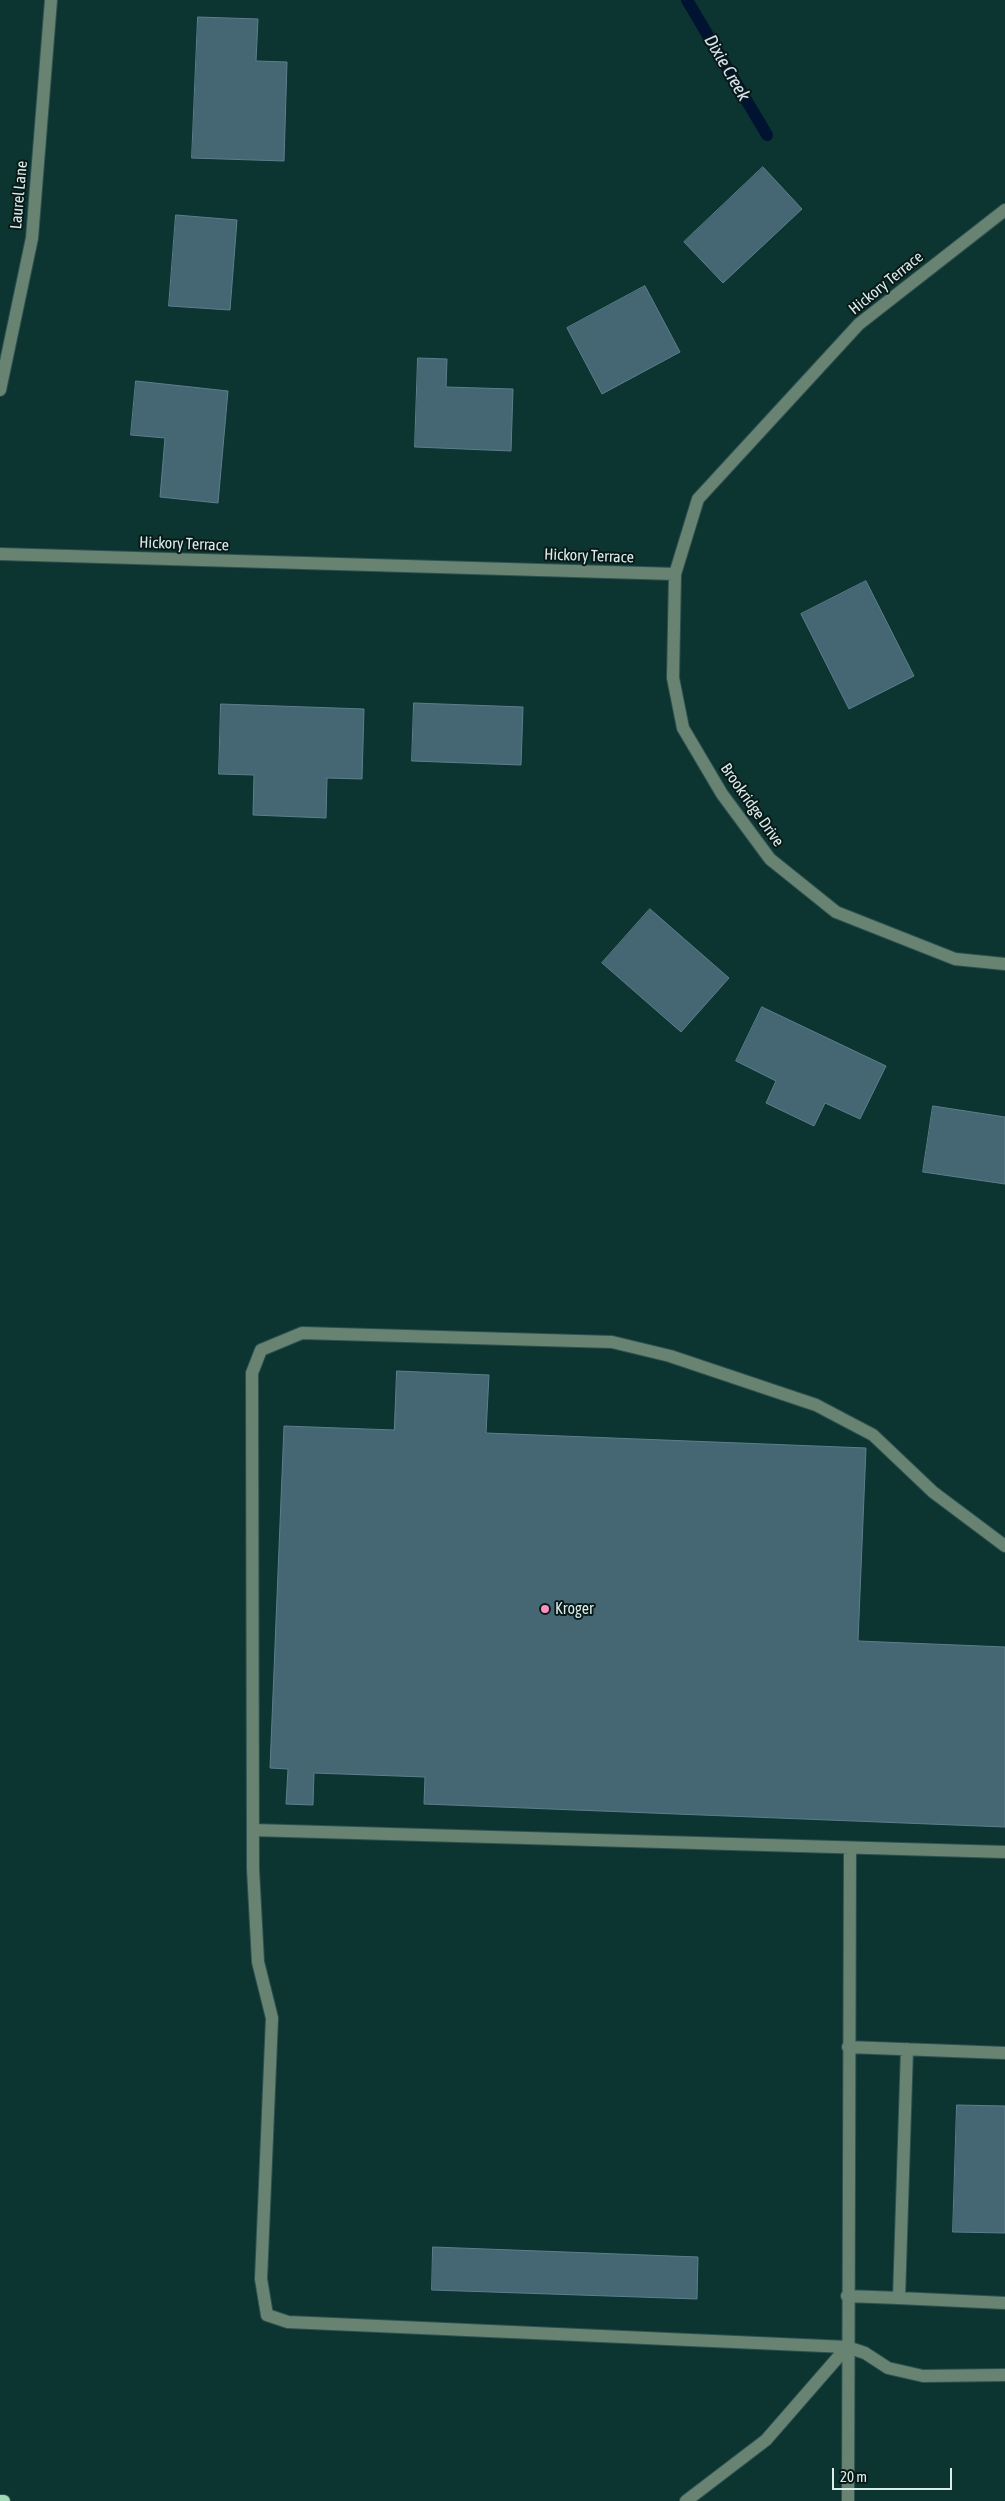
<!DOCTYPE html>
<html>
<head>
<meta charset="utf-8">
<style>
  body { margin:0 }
  #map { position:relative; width:1005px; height:2501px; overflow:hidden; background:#0c3532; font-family:"Asap Condensed",sans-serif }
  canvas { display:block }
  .scale { position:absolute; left:832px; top:2468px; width:120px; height:22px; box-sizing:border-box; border:2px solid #d9edeb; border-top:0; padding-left:6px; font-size:15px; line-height:18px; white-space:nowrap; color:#d9edeb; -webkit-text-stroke:4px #091918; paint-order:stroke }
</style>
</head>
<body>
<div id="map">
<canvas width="1005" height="2501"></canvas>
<div class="scale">20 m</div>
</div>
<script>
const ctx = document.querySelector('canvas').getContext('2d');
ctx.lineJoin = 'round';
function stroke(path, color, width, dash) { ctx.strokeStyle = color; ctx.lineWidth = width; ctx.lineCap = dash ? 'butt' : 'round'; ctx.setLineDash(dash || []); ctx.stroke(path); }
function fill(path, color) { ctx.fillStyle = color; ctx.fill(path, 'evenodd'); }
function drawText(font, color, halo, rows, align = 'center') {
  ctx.font = font + ' "Asap Condensed",sans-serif'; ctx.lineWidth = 4; ctx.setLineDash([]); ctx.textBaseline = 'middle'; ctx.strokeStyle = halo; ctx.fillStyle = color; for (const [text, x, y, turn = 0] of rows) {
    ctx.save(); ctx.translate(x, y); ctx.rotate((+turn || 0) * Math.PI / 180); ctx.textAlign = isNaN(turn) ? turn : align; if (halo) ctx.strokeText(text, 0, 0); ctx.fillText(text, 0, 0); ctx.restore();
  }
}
const stream = new Path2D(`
  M687 0 767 135`);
const building = new Path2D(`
  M198 17 258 19 256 61 287 62 284 161 192 158Z
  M763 167 802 209 723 283 684 242Z
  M176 215 237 220 230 310 169 306Z
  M645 286 680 352 602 394 567 328Z
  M418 358 447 359 446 387 513 389 511 451 415 447Z
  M136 381 228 391 218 503 160 497 165 438 131 435Z
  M866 581 914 676 849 709 801 614Z
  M414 703 523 707 521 765 412 761Z
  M221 704 364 709 362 779 327 778 326 818 253 815 254 775 219 774Z
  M650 909 729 978 681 1032 602 963Z
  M762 1007 886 1066 860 1119 825 1103 814 1126 766 1103 776 1081 736 1061Z
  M933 1106 1005 1117V1184L923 1172Z
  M397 1371 489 1375 486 1433 866 1448 858 1641 1005 1647V1827L424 1804 425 1777 314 1773 313 1805 286 1804 288 1769 270 1768 284 1426 394 1430Z
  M957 2105 1005 2106V2233L953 2232Z
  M433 2247 698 2257 697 2299 432 2290Z`);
const minor = new Path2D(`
  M1005 210 859 324 698 499 675 574 673 678 683 728 722 794 770 859 836 912 955 959 1005 964
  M0 390 32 238 51 0
  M0 554 675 574
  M1005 1546 933 1492 873 1435 816 1405 670 1356 612 1342 302 1333 261 1350 252 1373 253 1869 258 1962 272 2018 261 2279 267 2315 288 2322 847 2347 865 2353 888 2368 923 2376 1005 2375
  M253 1830 1005 1852
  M848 2047 1005 2053
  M847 2296 899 2298 907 2049
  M899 2298 1005 2303
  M686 2501 766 2440 847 2347
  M848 2501 850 1848`);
const major = new Path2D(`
  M0 2501H4`);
const markers = [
  [545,1609,5,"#fd8ec0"]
];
const streetNames = [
  ["Laurel Lane",19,195,-85],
  ["Hickory Terrace",886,283,-39],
  ["Hickory Terrace",184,544,2],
  ["Hickory Terrace",589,556,2],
  ["Brookridge Drive",752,805,55]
];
const poiNames = [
  ["Kroger",555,1609]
];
const waterNames = [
  ["Dixie Creek",727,68,60]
];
stroke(stream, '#001331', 12);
fill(building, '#456773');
stroke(building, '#5c7f8c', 1);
stroke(minor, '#2d5250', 14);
stroke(major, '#2d5250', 14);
stroke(minor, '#698373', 12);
stroke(major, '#a3d8b8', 12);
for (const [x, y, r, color] of markers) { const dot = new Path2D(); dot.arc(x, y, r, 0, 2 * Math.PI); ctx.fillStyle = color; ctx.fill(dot); stroke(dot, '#091918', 2); }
drawText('16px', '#d9edeb', '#091918', streetNames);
drawText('16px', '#d9edeb', '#091918', poiNames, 'left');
drawText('italic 18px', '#d9e4f3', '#091918', waterNames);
</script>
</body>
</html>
